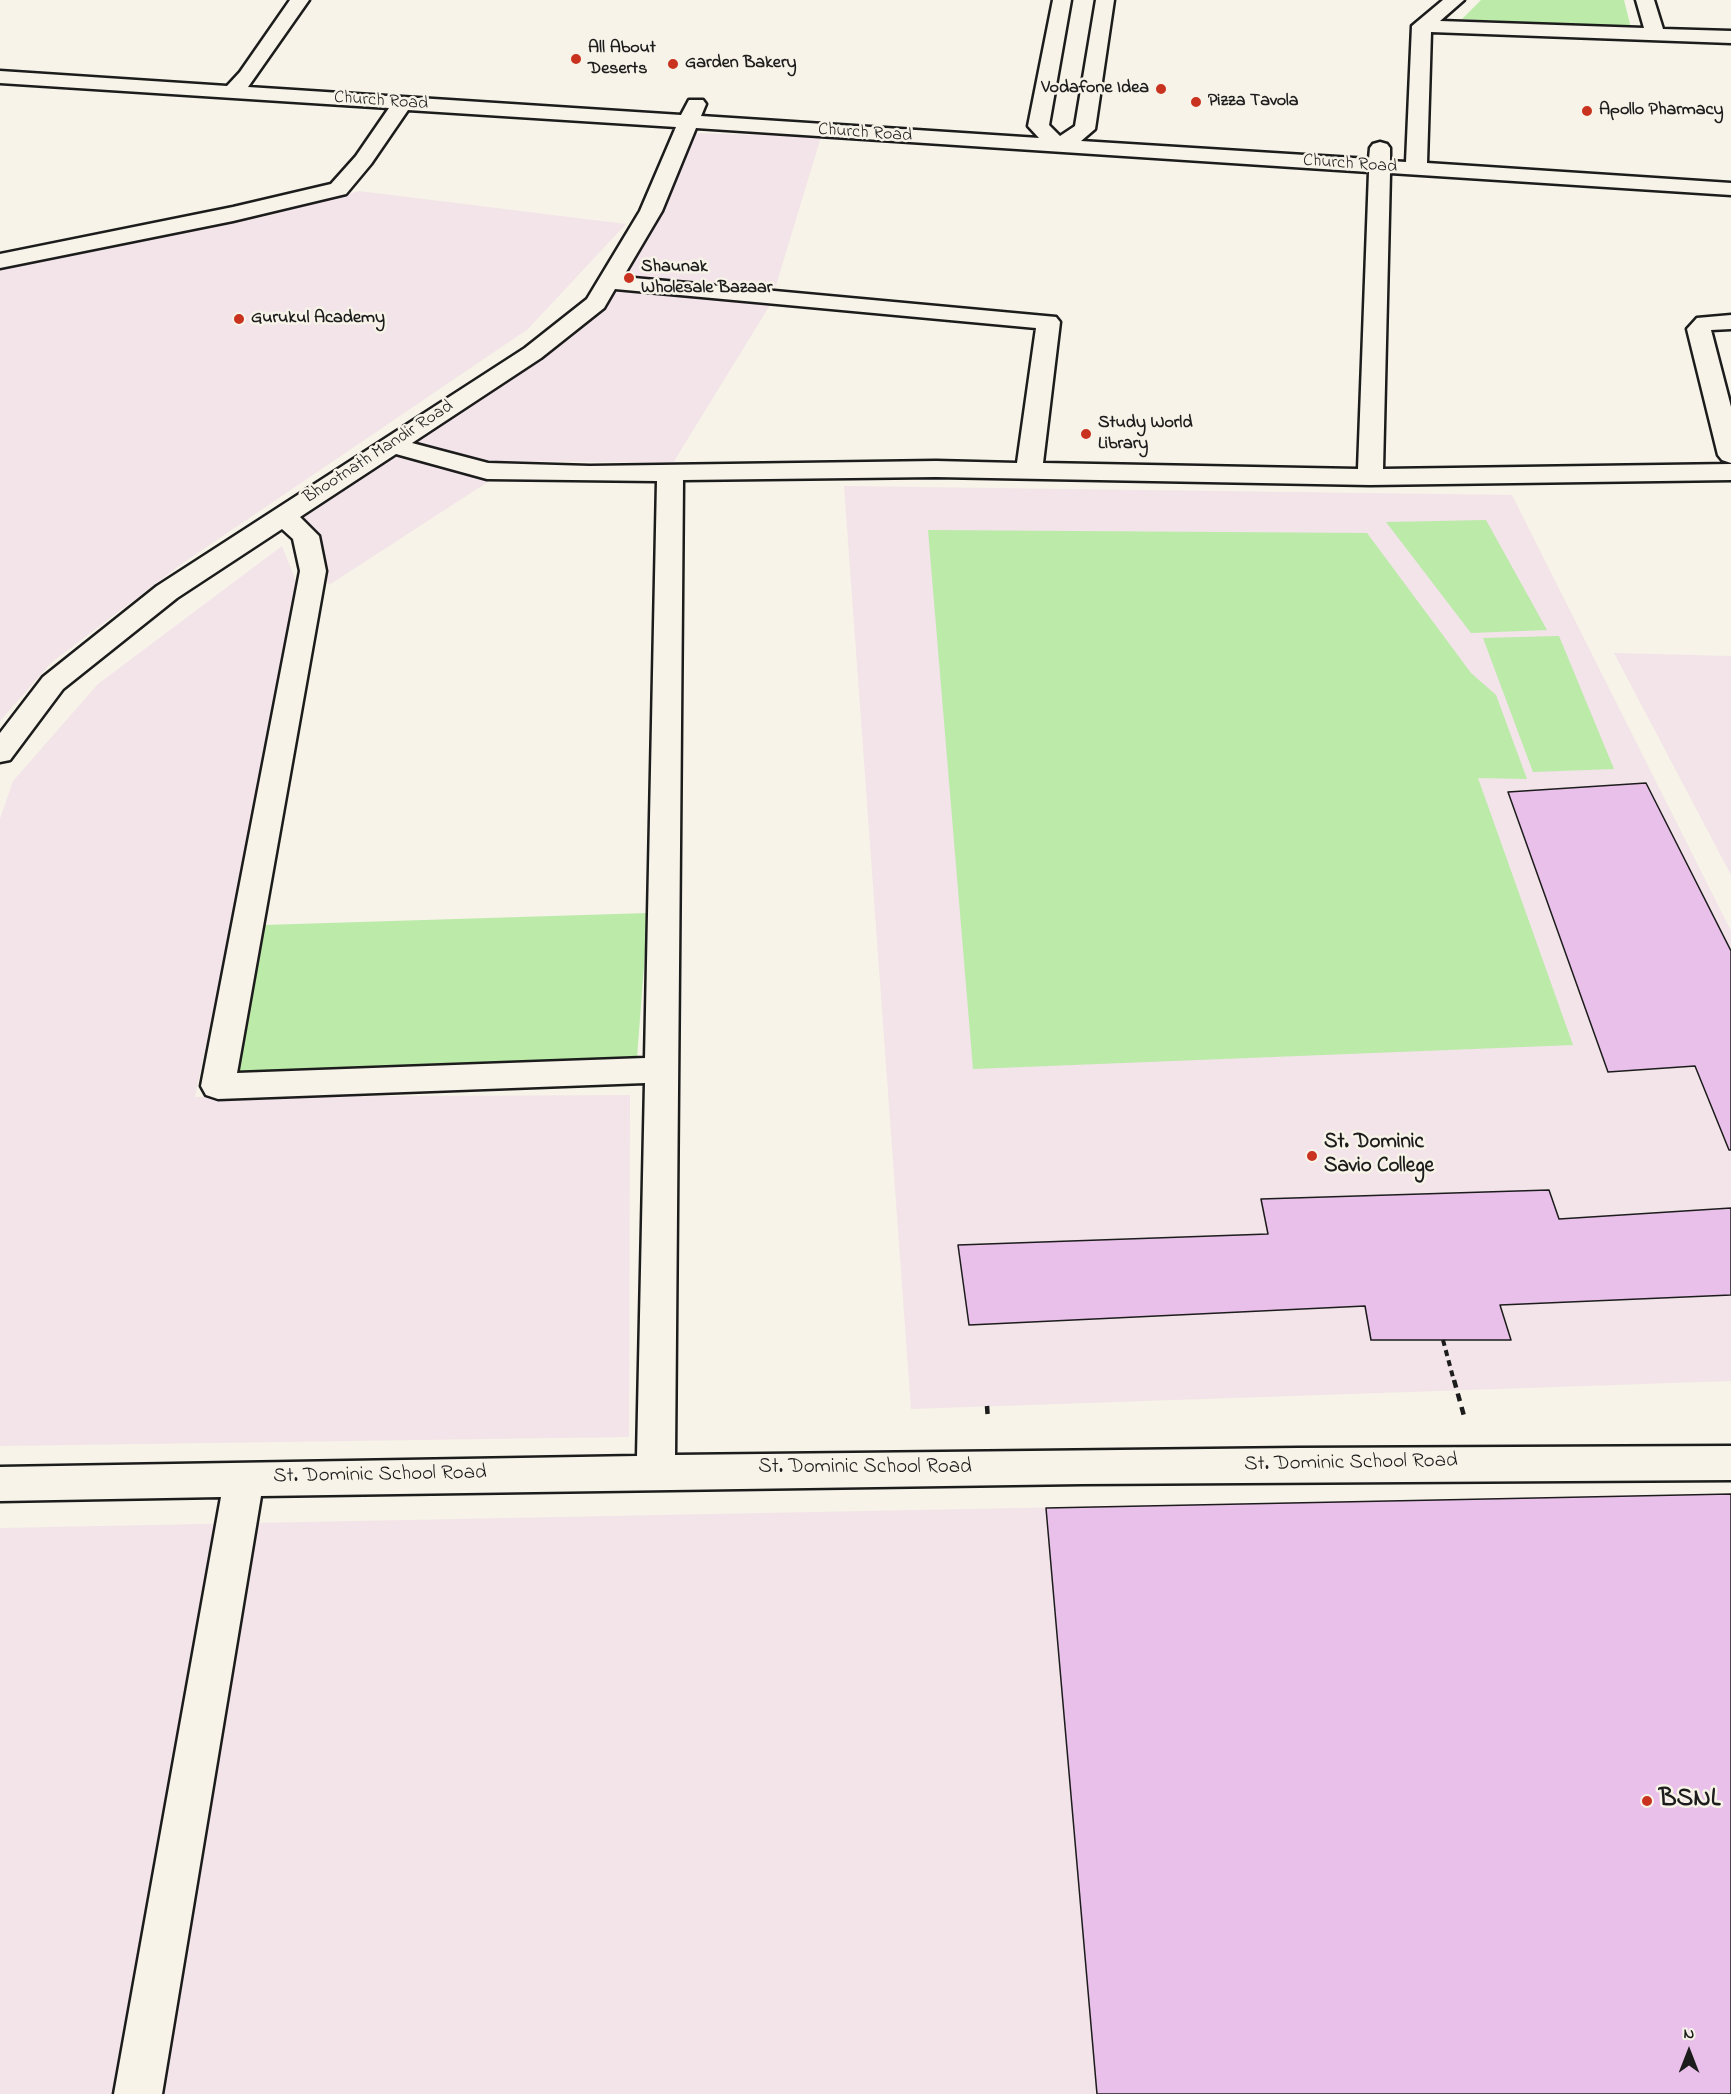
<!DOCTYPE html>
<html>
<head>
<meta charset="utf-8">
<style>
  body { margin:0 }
  #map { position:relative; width:1731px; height:2094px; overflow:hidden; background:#f7f3e8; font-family:"Indie Flower",sans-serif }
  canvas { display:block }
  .north { position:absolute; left:1659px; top:2022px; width:60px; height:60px; -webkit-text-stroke:4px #f7f3e8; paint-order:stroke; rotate:0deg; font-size:16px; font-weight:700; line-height:24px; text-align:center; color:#1c1c1c }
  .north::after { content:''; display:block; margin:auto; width:21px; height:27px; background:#1c1c1c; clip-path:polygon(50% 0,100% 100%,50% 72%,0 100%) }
</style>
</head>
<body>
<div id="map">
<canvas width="1731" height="2094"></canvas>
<div class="north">N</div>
</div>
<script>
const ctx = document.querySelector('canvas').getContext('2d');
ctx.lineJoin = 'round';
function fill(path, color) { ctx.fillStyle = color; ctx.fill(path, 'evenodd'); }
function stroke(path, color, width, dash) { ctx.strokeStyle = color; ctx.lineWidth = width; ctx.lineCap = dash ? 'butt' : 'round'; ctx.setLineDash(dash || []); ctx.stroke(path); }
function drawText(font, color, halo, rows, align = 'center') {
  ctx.font = font + ' "Indie Flower",sans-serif'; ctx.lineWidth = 5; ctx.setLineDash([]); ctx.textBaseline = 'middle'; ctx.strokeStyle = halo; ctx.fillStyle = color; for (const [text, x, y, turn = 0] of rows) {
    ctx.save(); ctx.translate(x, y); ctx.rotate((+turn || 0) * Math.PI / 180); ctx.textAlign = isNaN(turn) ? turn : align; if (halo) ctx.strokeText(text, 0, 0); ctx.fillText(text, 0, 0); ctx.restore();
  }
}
const built = new Path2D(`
  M695 133 821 137 770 305 673 463 520 461 329 585 302 518 571 338 625 272Z
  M359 191 626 224 528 329 183 563 52 662 0 721V270L272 215Z
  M844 486 1512 495 1731 931V1381L911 1409Z
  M282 546 296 581 244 864 195 1097 630 1095 629 1437 0 1446V819L13 781 98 684Z
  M1614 653 1731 656V875Z
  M1731 1494V2094H0V1528Z`);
const green = new Path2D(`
  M1481 0H1624L1631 28 1462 19Z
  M1486 520 1547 630 1471 633 1386 522Z
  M928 530 1367 533 1471 673 1496 695 1527 779 1478 778 1573 1045 973 1069Z
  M1559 636 1614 769 1533 772 1483 638Z
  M648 913 637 1058 234 1074 264 925Z`);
const building = new Path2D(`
  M1646 783 1731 951V1150H1729L1695 1066 1608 1072 1508 792Z
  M1549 1190 1559 1219 1731 1208V1295L1500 1305 1511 1340H1371L1365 1306 969 1325 958 1245 1268 1234 1261 1199Z
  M1731 1494V2094H1097L1046 1508Z`);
const pathFar1 = new Path2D(`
  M1443 1340 1454 1381`);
const path = new Path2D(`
  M1454 1380 1464 1416
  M987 1406 988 1420`);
const minor = new Path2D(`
  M290 0H309L248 87 681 115 689 100H703L706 104 701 116 1039 138 1028 126 1053 0H1071L1049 125 1060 136 1075 126 1096 0H1114L1095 129 1081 141 1369 159 1370 148 1373 144 1380 142 1387 144 1390 148V161L1406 162 1412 26 1443 0H1464L1440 21 1644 28 1636 0H1654L1663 29 1731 31V43L1431 32 1427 163 1731 183V195L1390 173 1383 469 1731 464V480L1370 485 936 477 683 480 675 1455 1298 1448 1731 1446V1480L1082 1484 261 1496 162 2094H114L221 1497 0 1501V1467L637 1456 645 1083 218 1099 206 1095 201 1086 300 571 293 539 282 529 177 598 63 689 10 760 0 762V733L43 677 157 586 525 348 587 299 640 211 676 127 408 110 371 164 346 194 233 221 0 268V254L233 207 331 184 356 156 389 108 0 83V71L227 86 240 72ZM696 128 1369 172 1358 469 1043 463 1060 322 1056 317 623 277 662 211ZM615 289 1036 328 1017 463 936 461 590 466 488 463 412 443 541 358 604 308ZM396 454 487 479 657 481 645 1058 237 1073 326 571 319 536 300 517Z
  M1731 315V329L1711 330 1731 407V463L1722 460 1718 455 1687 329 1697 318Z`);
const markers = [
  [576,59,6,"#c8321e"],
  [673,64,6,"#c8321e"],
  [1161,89,6,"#c8321e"],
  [1196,102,6,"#c8321e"],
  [1587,111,6,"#c8321e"],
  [629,278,6,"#c8321e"],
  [239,319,6,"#c8321e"],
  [1086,434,6,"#c8321e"],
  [1312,1156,6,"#c8321e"],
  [1647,1801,6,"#c8321e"]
];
const farPoinames = [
  ["All About",588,49],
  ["Deserts",588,70],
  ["Garden Bakery",685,64],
  ["Vodafone Idea",1149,89,"right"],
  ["Pizza Tavola",1208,102],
  ["Apollo Pharmacy",1599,111],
  ["Shaunak",641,268],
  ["Wholesale Bazaar",641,289],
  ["Gurukul Academy",251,319],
  ["Study World",1098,424],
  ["Library",1098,445]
];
const farStreetnames = [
  ["Church Road",381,102,4],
  ["Church Road",865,134,4],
  ["Church Road",1350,165,4],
  ["Bhootnath Mandir Road",379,453,-33]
];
const poiNames = [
  ["St. Dominic",1324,1144],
  ["Savio College",1324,1168]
];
const streetNames = [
  ["St. Dominic School Road",1351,1464,-1],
  ["St. Dominic School Road",865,1469],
  ["St. Dominic School Road",380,1476,-1]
];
const nearPoinames = [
  ["BSNL",1659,1801]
];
fill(built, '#f2e4e8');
fill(green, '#bbeaa9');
fill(building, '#e8c0e9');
stroke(building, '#1c1c1c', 1.5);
stroke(minor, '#1c1c1c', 5);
stroke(pathFar1, '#1c1c1c', 4, [6, 4.5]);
stroke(path, '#1c1c1c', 4.5, [8, 6]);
fill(minor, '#f7f3e8');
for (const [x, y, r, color] of markers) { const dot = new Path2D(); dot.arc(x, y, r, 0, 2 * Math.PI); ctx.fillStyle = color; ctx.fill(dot); stroke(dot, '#f7f3e8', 2); }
drawText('bold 18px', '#1c1c1c', '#f7f3e8', farPoinames, 'left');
drawText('18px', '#1c1c1c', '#f7f3e8', farStreetnames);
drawText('bold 21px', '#1c1c1c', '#f7f3e8', poiNames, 'left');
drawText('21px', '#1c1c1c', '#f7f3e8', streetNames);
drawText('bold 26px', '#1c1c1c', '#f7f3e8', nearPoinames, 'left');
</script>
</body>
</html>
